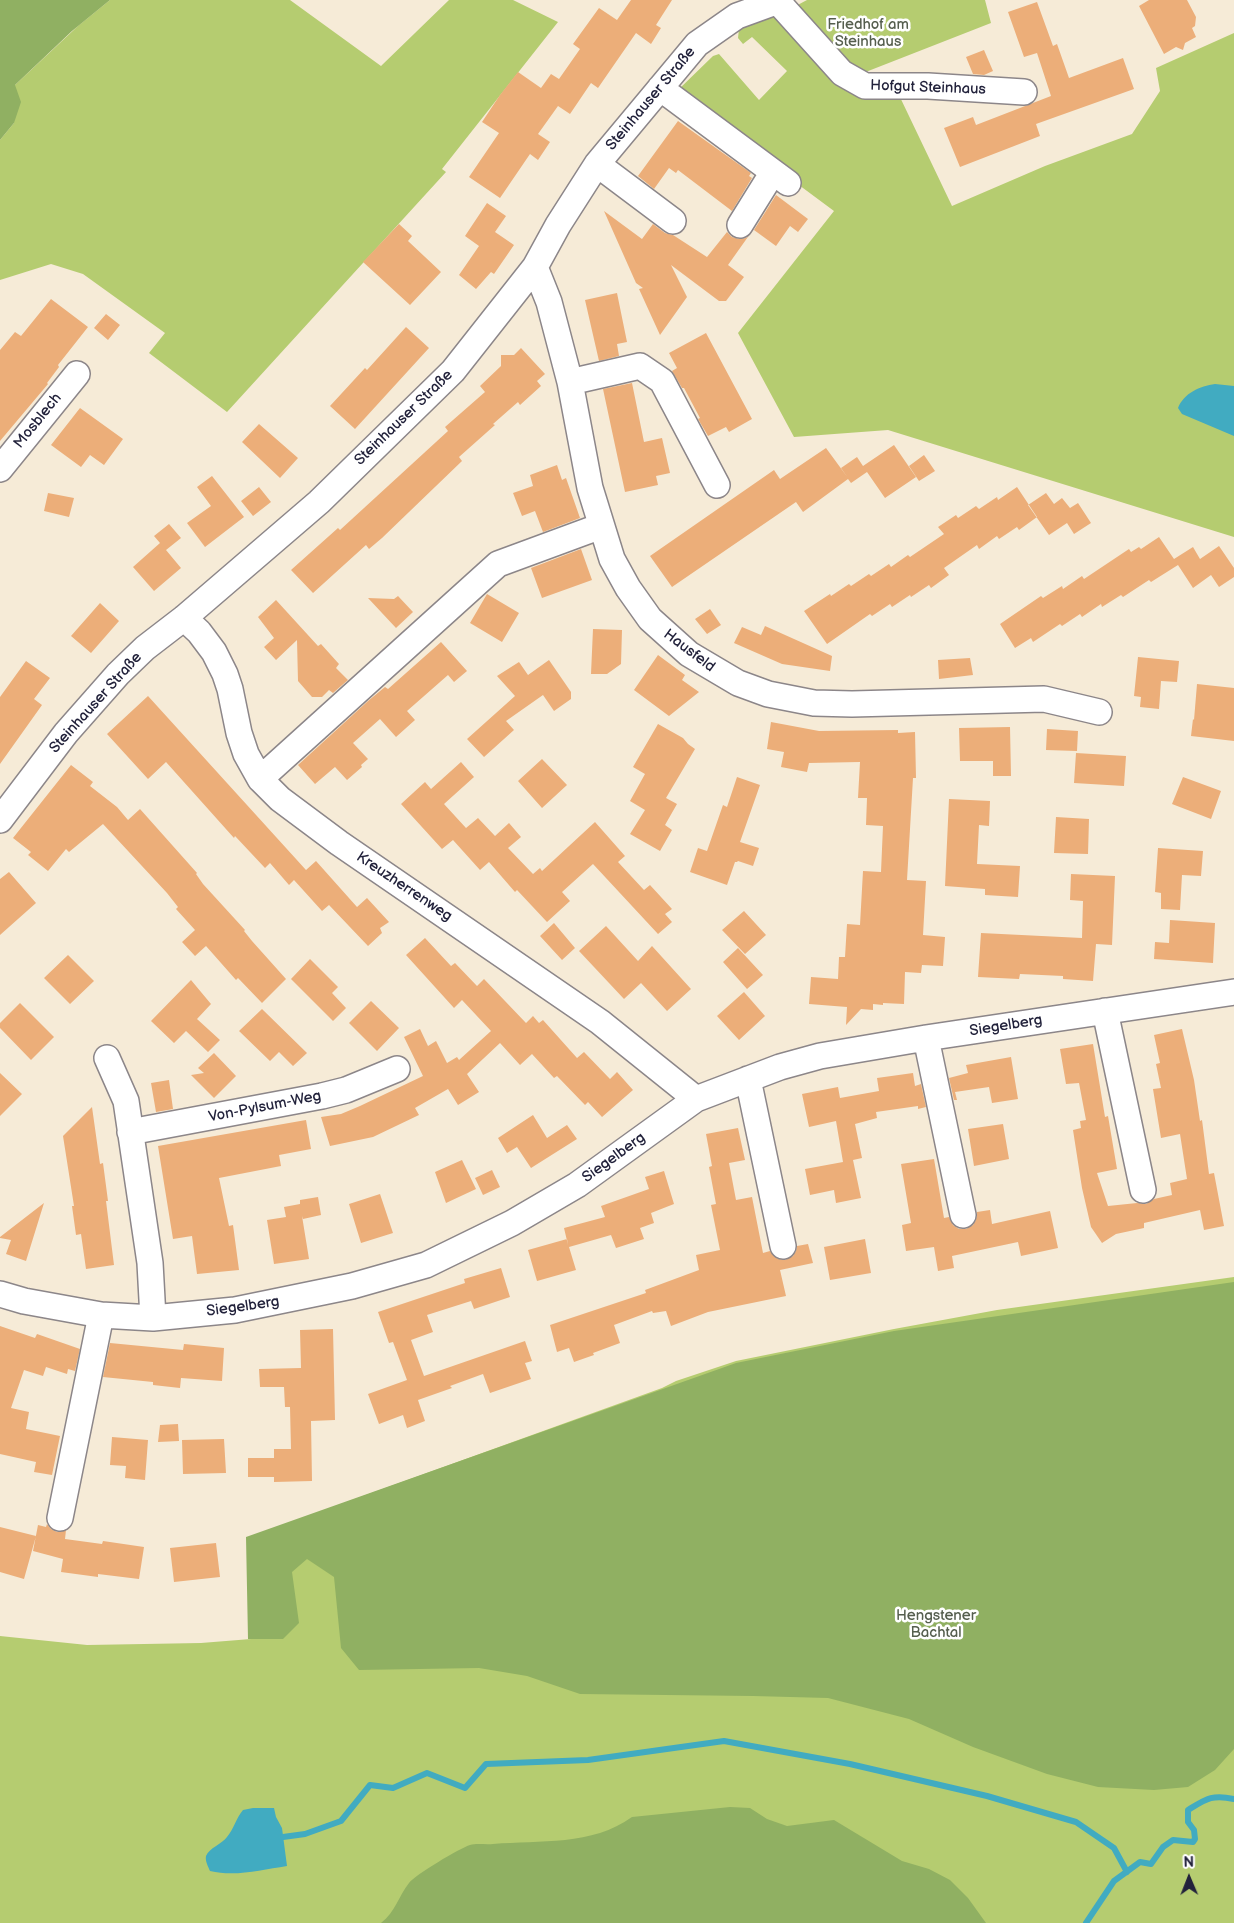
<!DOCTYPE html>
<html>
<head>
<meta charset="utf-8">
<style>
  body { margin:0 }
  #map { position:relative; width:1234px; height:1923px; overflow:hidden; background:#f6ebd7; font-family:"Balsamiq Sans",sans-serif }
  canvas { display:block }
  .north { position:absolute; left:1164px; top:1853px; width:50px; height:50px; -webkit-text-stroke:4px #fff; paint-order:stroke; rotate:359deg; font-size:14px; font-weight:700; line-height:20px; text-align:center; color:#22223b }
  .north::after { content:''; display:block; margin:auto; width:18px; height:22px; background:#22223b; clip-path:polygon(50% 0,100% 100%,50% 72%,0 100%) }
</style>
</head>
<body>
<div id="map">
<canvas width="1234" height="1923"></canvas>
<div class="north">N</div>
</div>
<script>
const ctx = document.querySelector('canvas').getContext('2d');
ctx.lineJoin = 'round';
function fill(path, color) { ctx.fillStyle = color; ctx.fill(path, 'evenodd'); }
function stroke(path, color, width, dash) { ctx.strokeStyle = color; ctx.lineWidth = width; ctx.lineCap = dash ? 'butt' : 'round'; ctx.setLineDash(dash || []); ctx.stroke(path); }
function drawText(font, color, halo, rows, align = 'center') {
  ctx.font = font + ' "Balsamiq Sans",sans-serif'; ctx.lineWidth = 5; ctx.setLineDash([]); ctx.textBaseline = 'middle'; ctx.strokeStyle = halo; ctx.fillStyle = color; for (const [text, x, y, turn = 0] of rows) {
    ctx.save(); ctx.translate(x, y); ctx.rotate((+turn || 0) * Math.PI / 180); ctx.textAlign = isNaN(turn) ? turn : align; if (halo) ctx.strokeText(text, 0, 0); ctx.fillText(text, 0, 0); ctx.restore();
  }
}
const green = new Path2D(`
  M110 0H290L381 66 449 0H513L558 22 442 169 446 172 227 412 149 353 165 333 83 274 51 264 0 280V140L14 123 15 85 78 26Z
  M807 0H985L991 23 858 75 792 8Z
  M770 14 777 16 856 94 898 93 952 206 1045 166 1132 134 1160 91 1156 68 1234 33V537L888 430 794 437 738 333 834 211 683 99 677 91 713 56 719 54 759 100 787 71 752 37 743 44 738 38 739 29Z
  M1234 1277V1923H0V1636L87 1645 201 1643 251 1639 247 1538 662 1388 676 1381 736 1361 894 1329 997 1310Z`);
const forest = new Path2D(`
  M0 0H110L72 31 15 85 21 102 14 123 0 140Z
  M1234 1282V1749L1215 1770 1188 1787 1154 1790 1098 1787 1047 1774 973 1747 909 1719 828 1698 753 1696 580 1694 527 1676 479 1668 359 1670 341 1648 334 1577 307 1559 292 1572 299 1623 283 1639H248L246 1537 736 1363 894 1331Z
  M730 1807 750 1808 767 1819 787 1826 834 1820 902 1861 929 1869 950 1880 968 1898 986 1923H381C396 1911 398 1897 409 1883 415 1875 460 1848 470 1845 477 1843 486 1845 493 1844 540 1840 592 1846 632 1817Z`);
const water = new Path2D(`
  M1215 384 1234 386V436L1182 414 1178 408C1184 393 1200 386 1215 384Z
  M253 1808H274L276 1817 282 1828 287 1866C261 1870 235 1877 210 1871 208 1866 205 1861 206 1856 209 1848 222 1844 227 1837 234 1829 236 1818 243 1810Z`);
const stream = new Path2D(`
  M283 1837 305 1834 341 1821 370 1785 393 1788 427 1773 465 1788 486 1764 588 1760 724 1741 850 1764 987 1796 1076 1822 1114 1848 1127 1872
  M1086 1923 1114 1881 1140 1862 1151 1864 1163 1847 1173 1840 1193 1842 1195 1839 1194 1830 1188 1822V1810C1206 1799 1212 1794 1234 1799`);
const building = new Path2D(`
  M631 0H672L656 25 661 28 651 44 636 33 598 88 591 83 570 114 558 106 538 134 550 142 538 160 530 154 500 198 469 177 499 133 482 122 500 95 518 72 541 88 551 74 559 79 580 49 573 44 599 8 617 20Z
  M1149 0H1187L1196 17 1195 26 1192 28 1196 37 1185 43 1183 50 1176 47 1164 54 1139 6Z
  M1037 2 1053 46 1057 44 1069 78 1123 58 1134 89 1036 124 1040 136 960 167 944 128 973 117 976 125 1051 96 1037 53 1024 57 1008 12Z
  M984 50 993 71 984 75 973 74 966 57Z
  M678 121 751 173 749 176 752 178 732 211 678 170 676 173 669 168 654 189 638 176Z
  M776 195 808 219 798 232 790 226 776 246 754 230Z
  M487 203 506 216 495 232 514 245 494 274 491 272 476 289 459 275 479 246 465 236Z
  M604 211 642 239 653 224 665 233 673 235 707 257 727 232 732 237 739 239 746 238 750 234 728 265 744 277 726 301H719L671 265 687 297 660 335 639 289 643 288 636 283Z
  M399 224 412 236 408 241 441 272 410 305 363 262Z
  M617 293 627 342 617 344 619 356 599 361 585 300Z
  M51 299 88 327 58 365 59 367 47 383 48 384 0 441V350L15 332 21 336Z
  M106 314 120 325 108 340 94 328Z
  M406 327 429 348 355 429 330 406 365 368 367 370Z
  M706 333 752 419 729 432 726 427 708 436 698 419 700 418 684 388H682L672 371 677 368 669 353Z
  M521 348 545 374 537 381 541 386 520 405 518 402 493 424 495 425 459 457 462 461 382 538 369 549 366 545 313 593 291 570 338 528 340 530 448 431 445 427 485 392 480 386 501 366V355H514Z
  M632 383 644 442 662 438 670 473 656 476 658 485 625 492 603 389Z
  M80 408 123 439 104 465 90 455 81 467 51 445Z
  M259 424 298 458 280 478 242 442Z
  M894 445 916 477 885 498 867 472 851 483 848 479 803 512 796 502 672 587 650 556 774 470 780 479 826 448 848 478 841 468 857 457 863 466Z
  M924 455 935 471 919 481 909 466Z
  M557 465 562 480 566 478 580 518 543 532 535 511 522 516 513 493 533 486 530 475Z
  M212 476 244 517 205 547 187 523 211 506 197 487Z
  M259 487 271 502 253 516 241 501Z
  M1017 487 1037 517 1019 530 1017 527 999 539 997 536 979 549 977 545 944 568 949 575 931 588 929 585 911 597 910 595 892 607 890 604 872 616 870 614 827 644 804 611 830 594 831 596 849 584 851 586 869 574 871 576 889 564 891 567 908 555 910 557 944 534 938 527 956 515 958 518 976 506 979 509 997 497 998 500Z
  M48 493 74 498 69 517 44 511Z
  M1046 493 1054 504 1062 498 1070 508 1078 503 1091 523 1074 534 1067 523 1049 535 1028 505Z
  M169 524 181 538 166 550 161 544 181 568 154 591 133 567 160 543 154 536Z
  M1159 537 1174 559 1193 547 1200 559 1219 546 1234 568V577L1219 587 1211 575 1193 588 1178 565 1151 582 1149 580 1123 597 1121 595 1102 607 1101 604 1082 617 1080 614 1062 626 1060 624 1033 642 1031 638 1015 648 1000 624 1041 596 1043 598 1062 586 1063 589 1082 576 1084 579 1129 549 1131 552 1139 547 1141 549Z
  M581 549 592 580 542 598 531 568Z
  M487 594 519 613 502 642 470 623Z
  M398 596 413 612 396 628 368 598 394 599Z
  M276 600 318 646 321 644 339 664 336 668 348 680 333 693 329 690 322 697H312L298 681 297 640 276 660 264 647 274 638 258 617Z
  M100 603 119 621 91 653 71 636Z
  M710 609 721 625 707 634 695 619Z
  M765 626 832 656 830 671 782 664 734 643 742 627 761 635Z
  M593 629 622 630 621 664 607 674H591Z
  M441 642 467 671 454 682 448 675 407 711 415 720 396 737 380 719 353 743 368 759 361 765 362 767 347 780 335 767 315 784 298 765 368 701 385 687 388 689Z
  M658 655 685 675 682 680 699 692 669 716 634 690Z
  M1138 657 1179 661 1177 682 1161 681 1159 709 1140 707 1141 697 1134 696Z
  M970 658 973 675 939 679 938 660Z
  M549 660 571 692V699L554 711 543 695 506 721 514 730 484 757 467 739 515 696 497 676 519 662 528 675Z
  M26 661 50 678 34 699 42 705 0 764V697Z
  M1197 684 1234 688V741L1191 736 1193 719 1194 720Z
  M148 696 306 870 316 861 357 907 367 898 389 922 380 928 382 933 368 946 329 905 322 911 294 880 289 885 270 863 265 868 235 836 234 838 166 762 148 779 107 734Z
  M771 722 819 731 898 730V733L915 732 916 778H913L907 880 926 881 923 935 945 937 943 966 922 965 921 973 905 972 904 1004 883 1003V1005L873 1004V1010L861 1009 846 1025 847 1007 809 1004 811 977 838 979 839 957H845L847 924 860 925 863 871 881 872 883 826 866 825 867 798H858L860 762 809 763 807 772 781 767 784 752 767 749Z
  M658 724 683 738 688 744 695 749 666 798 677 804 665 825 672 830 660 851 630 834 645 810 630 801 645 774 633 767Z
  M1010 727 1011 776H993V761H960L959 728Z
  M1047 729 1078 731 1077 751 1046 750Z
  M1076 753 1126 756 1124 786 1074 783Z
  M542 759 567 785 542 808 518 781Z
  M461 762 474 777 444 804 466 828 478 818 495 836 509 823 521 837 508 848 533 874 540 868 542 871 595 822 625 856 618 862 644 890 650 885 672 909 665 914 672 922 658 934 593 864 562 892 570 901 547 922 517 890 515 892 489 862 480 870 453 840 442 849 401 804 425 782 431 789Z
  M71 765 93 782 90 786 117 807 128 820 140 809 197 873 196 874 203 884 245 930 244 931 252 941 286 979 262 1003 238 978 236 980 206 946 195 956 182 942 195 930 176 909 178 907 167 893 103 824 69 852 66 849 48 871 28 855 31 852 13 838Z
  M737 777 760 785 740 842 759 848 753 866 738 861 737 862H735L727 885 690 872 698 848 707 851 723 805 727 807Z
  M1183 777 1221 791 1211 819 1172 804Z
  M949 799 990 801 989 826 979 825 977 864 1020 866 1018 897 985 895V889L945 886Z
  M1056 817 1089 819 1088 854 1054 853Z
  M1158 848 1203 851 1201 876 1182 875 1180 910 1161 909V893L1155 892Z
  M9 872 36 903 0 935V879Z
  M1071 874 1115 876 1112 945 1096 944 1093 981 1063 979V976L1020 974 1019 979 978 977 981 933 1082 938 1083 901 1070 900Z
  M744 911 766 935 745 954 722 930Z
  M1170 920 1215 923 1213 963 1154 959 1155 942 1169 943Z
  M554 923 575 948 562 960 540 936Z
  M606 926 638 961 652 946 691 989 667 1011 641 983 624 999 579 951Z
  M425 938 451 966 455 963 477 986 484 979 526 1023 533 1016 539 1023 543 1020 577 1058 584 1052 610 1079 617 1072 633 1090 602 1117 588 1102 585 1105 557 1076 554 1078 532 1054 520 1065 500 1043 467 1074 479 1092 458 1105 448 1089 415 1108 419 1115 373 1137 330 1146 321 1117 341 1114 360 1106 423 1076 404 1037 420 1029 428 1046 436 1041 447 1063 457 1057 459 1060 491 1031 462 1000 454 1008 406 955Z
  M738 948 763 975 747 989 723 962Z
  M68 955 94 981 70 1004 44 978Z
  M310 959 338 987 332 993 346 1008 333 1021 291 979Z
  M191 980 211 1004 197 1019 220 1040 208 1052 186 1031 174 1043 151 1021Z
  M744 992 765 1016 739 1040 717 1016Z
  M371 1001 399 1028 377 1051 349 1023Z
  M20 1003 54 1037 31 1060 0 1028V1023Z
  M262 1009 307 1053 293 1066 279 1052 270 1061 239 1031Z
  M1182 1029 1194 1080 1200 1121 1202 1120 1209 1174 1214 1173 1224 1226 1204 1230 1200 1210 1144 1223V1228L1116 1234 1102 1243 1091 1227 1082 1188 1073 1130 1081 1128 1080 1121 1086 1120 1079 1083 1066 1084 1060 1049 1093 1044 1105 1117 1108 1116 1117 1169 1097 1173 1108 1206 1137 1203 1146 1204 1154 1199 1172 1195 1170 1183 1187 1179 1180 1134 1161 1138 1153 1089 1161 1088 1156 1064 1160 1063 1154 1035Z
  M214 1053 236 1076 214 1098 191 1075 204 1073 198 1068Z
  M1011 1057 1018 1099 992 1103 989 1087 955 1092 957 1100H954L949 1078 968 1073 966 1065Z
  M0 1073 22 1094 0 1116Z
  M913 1073 915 1086 921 1084 926 1107 918 1109V1106L876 1112 877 1118 855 1124 862 1158 853 1160 861 1198 836 1203 834 1190 810 1195 805 1169 843 1162 836 1121 809 1127 802 1094 838 1087 840 1098 879 1091 877 1078Z
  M169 1080 173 1109 156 1112 151 1083Z
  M92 1107 100 1164 103 1163 108 1201H106L114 1265 86 1269 81 1234 76 1235 72 1206H74L63 1136Z
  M533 1115 547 1138 567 1125 577 1139 531 1168 517 1147 507 1153 498 1138Z
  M306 1120 311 1149 279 1155 281 1166 219 1178 229 1226 233 1225 239 1270 197 1274 192 1236 173 1239 158 1146Z
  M1003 1124 1009 1159 974 1166 968 1129Z
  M738 1128 745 1160 729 1163 736 1200 752 1197 763 1253 770 1251 778 1259 785 1260 793 1256 796 1251 797 1246 808 1244 813 1263 780 1270 786 1296 708 1312 671 1326 666 1311 653 1313 652 1311 614 1325 620 1343 593 1353 594 1355 574 1362 569 1348 557 1352 550 1325 646 1293 645 1290 699 1270 696 1255 720 1250 711 1205 716 1204 709 1167 712 1166 706 1134Z
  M934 1159 944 1218 949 1217 953 1225 959 1229H966L973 1225 976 1220 977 1212 990 1210 992 1224 1050 1211 1058 1248 1021 1256 1018 1242 952 1256 954 1268 938 1271 934 1247 906 1251 902 1225 911 1223 901 1164Z
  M462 1160 476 1189 446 1203 435 1172Z
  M492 1170 500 1187 483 1195 475 1178Z
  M664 1171 674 1204 651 1213 654 1223 640 1228 644 1239 616 1248 611 1235 569 1247 576 1270 537 1281 528 1250 567 1239 568 1245 564 1228 605 1217 601 1206 649 1189 645 1177Z
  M380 1194 393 1233 361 1243 349 1204Z
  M318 1197 321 1215 303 1219 302 1216 309 1259 274 1264 267 1220 286 1217 284 1207 300 1204V1200Z
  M44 1203 26 1261 6 1254 11 1240 0 1238V1237Z
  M865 1239 871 1273 830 1280 824 1247Z
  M501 1268 510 1297 474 1309 471 1301 427 1315 433 1332 411 1340 424 1376 525 1341 532 1361 525 1363 531 1379 490 1393 483 1374 450 1386 452 1388 418 1400 425 1421 407 1428 403 1415 379 1424 368 1394 407 1380 393 1342 389 1343 378 1312 465 1283 464 1279Z
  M0 1326 35 1338 37 1334 80 1349 75 1371 68 1369 67 1374 46 1367 43 1376 24 1370 11 1408 29 1412 26 1429 60 1436 52 1475 34 1472 36 1462 0 1454Z
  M333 1329 335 1420 311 1421 312 1481 274 1482V1477H248V1458H274V1449H291L290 1407H285L284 1387H260L259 1369 301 1368 300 1330Z
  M110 1343 183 1350 184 1344 224 1348 222 1381 181 1378 180 1388 153 1385V1382L103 1377Z
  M178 1424 179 1441 158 1442 160 1425Z
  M112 1437 148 1440 145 1480 125 1478 126 1466 110 1465Z
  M224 1439 226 1473 183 1474 182 1440Z
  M47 1524 51 1529 57 1532 66 1530 65 1539 102 1544 103 1541 144 1547 139 1579 98 1574V1577L61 1572 63 1559 33 1551 38 1525 46 1527Z
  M0 1527 36 1536 24 1579 0 1572Z
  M216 1543 220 1577 174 1582 170 1548Z`);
const minor = new Path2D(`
  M778 2 842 73 865 86H928L1024 92
  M660 88 788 183
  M597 164 673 221
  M740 225 773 172
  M535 267 549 302 570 382 590 488 612 559 628 588 650 619 689 654 738 683 768 694 814 703 852 704 1044 699 1099 712
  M570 382 640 366 662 381 717 485
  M0 469 77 374
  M184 618 199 632 214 652 225 674 230 689 239 733 246 754 260 779 280 799 339 843 600 1022 696 1099
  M260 779 498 564 601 526
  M0 820 66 733 118 674 145 648 184 618 319 502 453 371 535 267 558 225 597 164 697 44 737 16 781 0
  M1105 1011 1143 1190
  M926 1038 963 1215
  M107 1058 126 1101 150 1263 153 1318
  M748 1079 783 1246
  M130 1132 322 1096 346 1090 397 1069
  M0 1294 24 1301 101 1315 153 1318 235 1310 352 1286 426 1265 512 1223 577 1185 696 1099 780 1067 820 1056 926 1038 1234 992
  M60 1518 101 1315`);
const parkNames = [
  ["Friedhof am",868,25],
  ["Steinhaus",868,42],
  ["Hengstener",936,1616],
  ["Bachtal",936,1633]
];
const streetNames = [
  ["Hofgut Steinhaus",928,88,2],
  ["Steinhauser Straße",651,99,-50],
  ["Steinhauser Straße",404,418,-44],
  ["Mosblech",38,421,-51],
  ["Hausfeld",689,651,37],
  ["Steinhauser Straße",96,703,-48],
  ["Kreuzherrenweg",404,887,34],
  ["Siegelberg",1006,1026,-9],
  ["Von-Pylsum-Weg",265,1107,-11],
  ["Siegelberg",614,1158,-36],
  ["Siegelberg",243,1307,-8]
];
fill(green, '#b5cc70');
fill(forest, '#90b062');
fill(water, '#41abc1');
stroke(stream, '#41abc1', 6);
fill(building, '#ecae79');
stroke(minor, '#8c8689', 28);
stroke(minor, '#fff', 25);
drawText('15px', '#555e4e', '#fff', parkNames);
drawText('15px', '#22223b', '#fff', streetNames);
</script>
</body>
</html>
